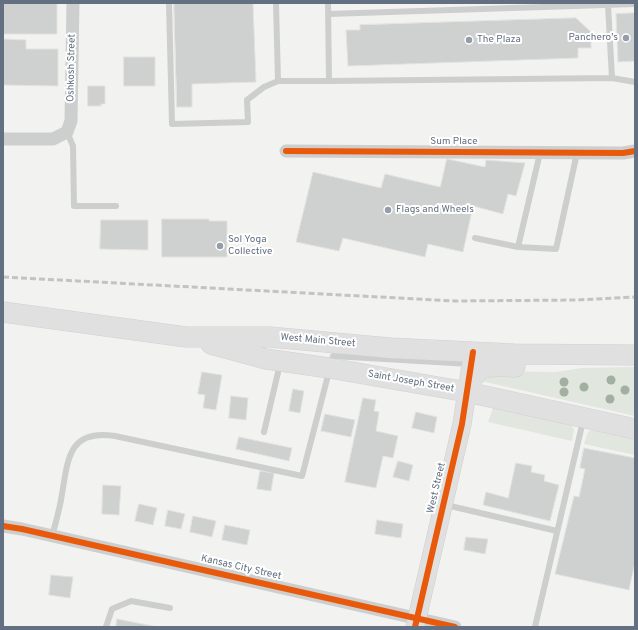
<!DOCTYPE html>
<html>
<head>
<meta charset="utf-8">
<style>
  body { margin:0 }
  #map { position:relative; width:638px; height:630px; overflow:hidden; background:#f2f3f0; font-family:Overpass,sans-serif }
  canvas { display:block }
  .frame { position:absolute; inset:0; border:4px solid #627081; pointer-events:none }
</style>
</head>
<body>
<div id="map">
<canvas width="638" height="630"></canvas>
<div class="frame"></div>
</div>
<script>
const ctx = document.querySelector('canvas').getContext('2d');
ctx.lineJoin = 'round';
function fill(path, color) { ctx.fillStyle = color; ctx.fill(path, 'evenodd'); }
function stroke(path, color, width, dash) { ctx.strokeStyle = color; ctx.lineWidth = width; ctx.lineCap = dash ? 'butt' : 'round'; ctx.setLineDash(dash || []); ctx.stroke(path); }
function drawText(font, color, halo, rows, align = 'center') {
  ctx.font = font + ' Overpass,sans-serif'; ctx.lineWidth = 4; ctx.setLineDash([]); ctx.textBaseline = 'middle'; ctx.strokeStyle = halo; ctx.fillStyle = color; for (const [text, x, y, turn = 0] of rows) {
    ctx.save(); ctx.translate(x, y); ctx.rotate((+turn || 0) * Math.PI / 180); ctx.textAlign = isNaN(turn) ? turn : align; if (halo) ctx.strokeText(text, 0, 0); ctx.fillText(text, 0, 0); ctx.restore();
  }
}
const green = new Path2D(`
  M635 367V416L481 381 488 371 556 372 582 368Z
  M493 408 571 425 574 430 572 441 488 422Z
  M591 430 635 439V455L584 444 588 432Z`);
const building = new Path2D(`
  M3 3H57V34H3Z
  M174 3H253L256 82 192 84V107H177Z
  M635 13V61L618 62 616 14Z
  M576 18 591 32V48H578V58L348 66 346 30H360V25Z
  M3 39 26 40V49H58V86L3 85Z
  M124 57H155V86H124Z
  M88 86H105V104H101V106H88Z
  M447 159 485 167 486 160 525 163 516 196 508 194 503 214 473 206 463 252 428 244 425 257 343 238 339 251 296 242 313 172 381 188 385 174 440 187Z
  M162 219H209V221H227V257H162Z
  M101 220H148V250L100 249Z
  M202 372 222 375 216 410 203 408 205 395 198 394Z
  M293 389 304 391 300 413 289 411Z
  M231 396 248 398 246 420 229 418Z
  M363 398 376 400 374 411 379 412 376 431 398 436 393 458 383 456 376 488 345 482Z
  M416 412 437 417 434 433 412 428Z
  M325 414 355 420 351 437 321 431Z
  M239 437 292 448 289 461 236 449Z
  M584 448 635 458V562L629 590 555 574 574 496 579 497 585 469 580 468Z
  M398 461 413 465 409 481 393 477Z
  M516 463 532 466 531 472 545 475 544 481 559 485 550 521 483 505 486 492 508 498Z
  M260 471 274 473 271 491 257 489Z
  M103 485 121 486 119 515 102 514Z
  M139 504 157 508 153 525 135 521Z
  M168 510 185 514 181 529 165 526Z
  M193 516 216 521 212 537 190 532Z
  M377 520 403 524 401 538 375 534Z
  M225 525 250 530 247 545 222 540Z
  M466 537 488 539 485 554 464 550Z
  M51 575 73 577 70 598 49 595Z
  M117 619 158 627H116Z`);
const lane = new Path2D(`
  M169 3 172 124 248 122 247 100 264 87 278 81
  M276 3 278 81H329
  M328 3 329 81 612 78 635 82
  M608 5 612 78
  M328 14 635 4
  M67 132 73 146 74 206H116
  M540 153 518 247 556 249 577 153
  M475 238 518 247
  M264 432 280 364
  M446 505 557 531
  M52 536C56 522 60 508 62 494 68 458 69 429 115 436L302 476 333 356 470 364
  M106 627 112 609 131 601 170 608
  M535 627 583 421`);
const street = new Path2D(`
  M3 139H53L67 132 71 121 73 3
  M286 151 623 153 635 151
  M3 526 22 529 455 627`);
const secondary = new Path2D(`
  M415 627 462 424 473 352`);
const primary = new Path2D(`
  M3 312 186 337H270L390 348 514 354 635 355
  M211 344 266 359 329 368 467 392 635 429
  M467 392C478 362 486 366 515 367`);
const rail = new Path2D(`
  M3 277 455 301 577 300 635 297`);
const cycleway = new Path2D(`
  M286 151 623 153 635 151
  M3 526 22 529 455 627
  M415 627 462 424 473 352`);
const trees = [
  [611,380],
  [564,382],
  [584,387],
  [625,390],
  [564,392],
  [610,399]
];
const markers = [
  [626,38,4,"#949ea8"],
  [469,40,4,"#949ea8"],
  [388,210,4,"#949ea8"],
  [220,246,4,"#949ea8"]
];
const poiNames = [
  ["Panchero's",618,38,"right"],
  ["The Plaza",477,40],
  ["Flags and Wheels",396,210],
  ["Sol Yoga",228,240],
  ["Collective",228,252]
];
const streetNames = [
  ["Oshkosh Street",72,68,-89],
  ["Sum Place",454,142],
  ["West Main Street",318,341,5],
  ["Saint Joseph Street",411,382,10],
  ["West Street",437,488,-77],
  ["Kansas City Street",241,568,13]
];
fill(green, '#e1e6de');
fill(building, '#cfd0d0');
stroke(building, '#e2e2e0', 1);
stroke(secondary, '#ced0d0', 19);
stroke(primary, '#d0d1d1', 21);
stroke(lane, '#cdcece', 6);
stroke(street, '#cdcece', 13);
stroke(secondary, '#e0e0e1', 18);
stroke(primary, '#e0e0e1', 20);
stroke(rail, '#c2c3c4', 3, [6, 3]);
stroke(cycleway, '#e8590c', 6);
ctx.fillStyle = '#a3afa1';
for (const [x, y] of trees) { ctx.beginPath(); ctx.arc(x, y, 4.5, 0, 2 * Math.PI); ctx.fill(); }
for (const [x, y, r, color] of markers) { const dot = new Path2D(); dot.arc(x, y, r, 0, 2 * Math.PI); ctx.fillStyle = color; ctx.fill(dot); stroke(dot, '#fff', 1.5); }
drawText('10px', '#627081', '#fff', poiNames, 'left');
drawText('10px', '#627081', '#fff', streetNames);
</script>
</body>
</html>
